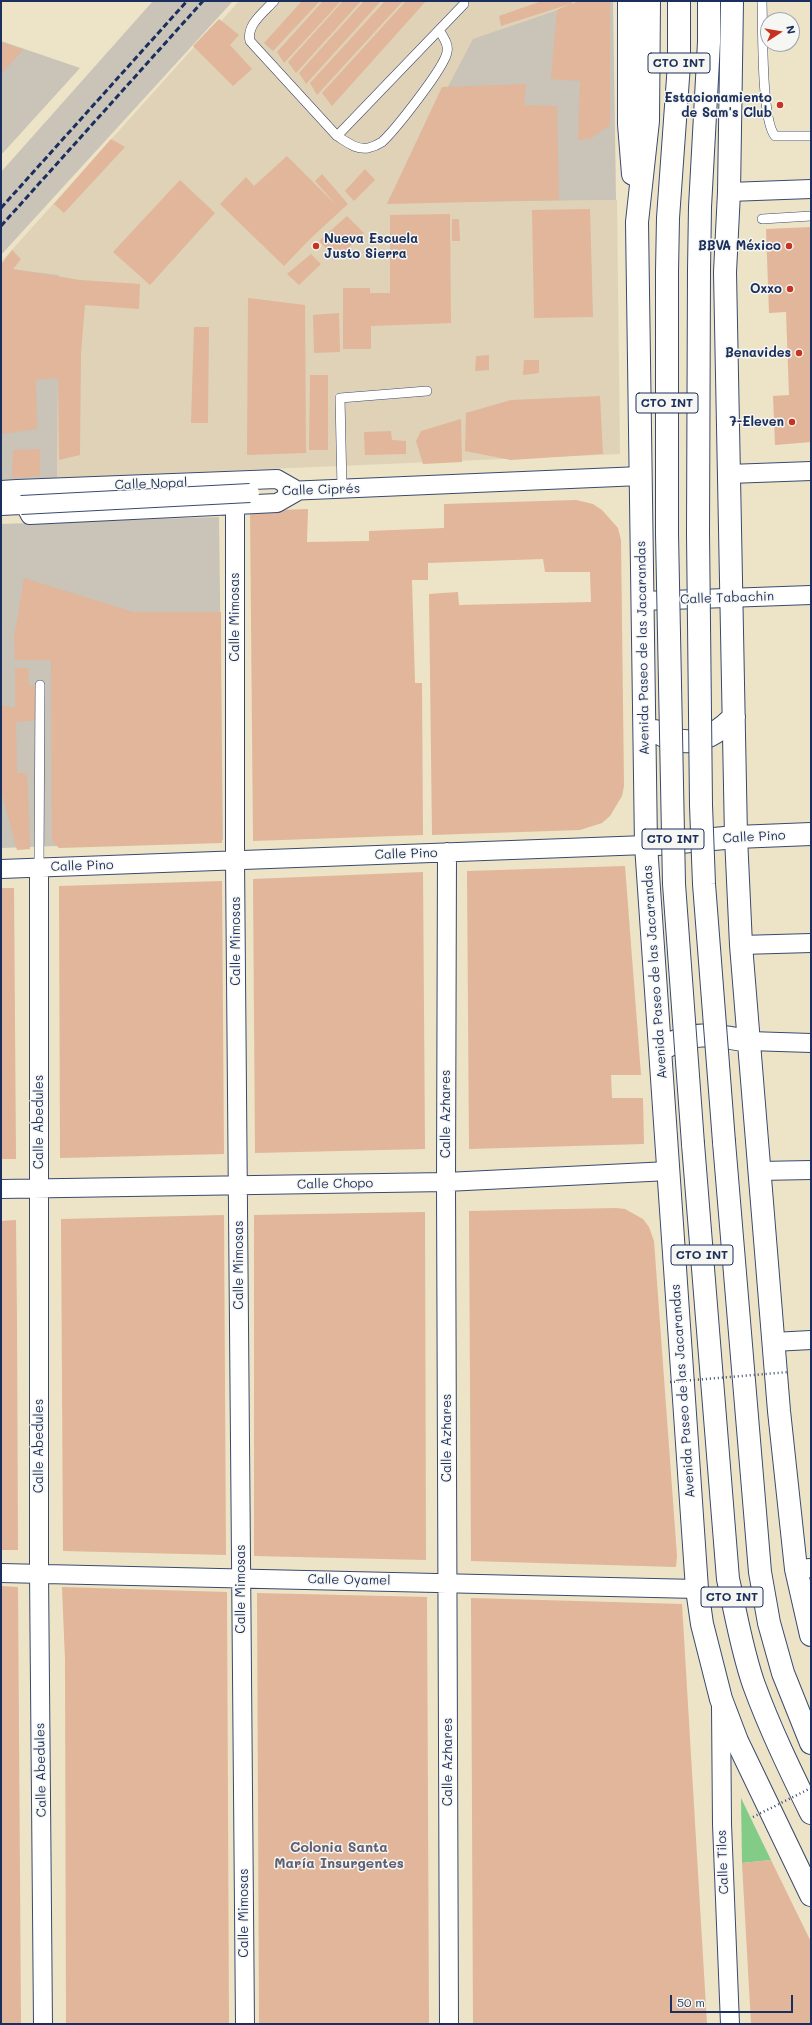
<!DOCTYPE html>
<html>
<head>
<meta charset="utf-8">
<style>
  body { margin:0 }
  #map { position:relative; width:812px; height:2025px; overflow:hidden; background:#ede3c6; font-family:Mali,sans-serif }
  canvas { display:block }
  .frame { position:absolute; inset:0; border:2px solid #1b2f5e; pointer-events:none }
  .north { position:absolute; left:760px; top:12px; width:40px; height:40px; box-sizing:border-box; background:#f6f6f2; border:1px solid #9ea6b7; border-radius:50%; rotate:78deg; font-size:11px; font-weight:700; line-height:16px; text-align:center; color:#1b2f5e }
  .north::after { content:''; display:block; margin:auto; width:14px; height:18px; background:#c8321e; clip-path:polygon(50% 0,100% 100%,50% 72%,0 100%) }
  .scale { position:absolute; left:670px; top:1995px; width:123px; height:18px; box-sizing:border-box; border:2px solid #1b2f5e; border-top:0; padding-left:5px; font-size:12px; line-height:14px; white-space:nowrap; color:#1b2f5e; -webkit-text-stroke:3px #f6f6f2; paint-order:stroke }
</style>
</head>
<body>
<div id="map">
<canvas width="812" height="2025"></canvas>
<div class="frame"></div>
<div class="north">N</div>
<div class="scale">50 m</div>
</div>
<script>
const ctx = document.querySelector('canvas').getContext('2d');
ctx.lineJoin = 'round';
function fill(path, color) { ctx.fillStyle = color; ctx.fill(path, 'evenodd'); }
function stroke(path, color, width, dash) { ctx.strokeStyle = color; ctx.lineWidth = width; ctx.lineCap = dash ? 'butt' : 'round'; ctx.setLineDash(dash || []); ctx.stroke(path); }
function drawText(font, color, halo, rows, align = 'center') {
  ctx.font = font + ' Mali,sans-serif'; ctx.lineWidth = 3; ctx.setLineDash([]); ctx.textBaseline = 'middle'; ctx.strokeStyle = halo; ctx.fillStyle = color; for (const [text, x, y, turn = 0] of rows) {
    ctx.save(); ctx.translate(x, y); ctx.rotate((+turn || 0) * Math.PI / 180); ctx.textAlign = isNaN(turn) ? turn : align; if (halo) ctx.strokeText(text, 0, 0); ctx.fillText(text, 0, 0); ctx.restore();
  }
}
const built = new Path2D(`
  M239 1H584L388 203 617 200 620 454 57 478 58 276 1 268V262L195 46 214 29Z`);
const industrial = new Path2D(`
  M153 1H233L1 255V172Z
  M584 1H613L616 200 387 203 473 39Z
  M1 41 80 68 1 155Z
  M1 268 59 275 57 478 1 480Z
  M219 517 223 840 1 848V524Z`);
const green = new Path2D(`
  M741 1798 771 1860 742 1863Z`);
const building = new Path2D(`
  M302 1H320L273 51 264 43Z
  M323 1H341L284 63 277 52Z
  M343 1H361L296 73 288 62Z
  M364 1H381L306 84 299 73Z
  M385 1H403L317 95 310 83Z
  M406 1H426L332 106 322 93Z
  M542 1H572V4L579 1H610V125L590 139 578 140 580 81 551 79 557 10 570 4 501 26 499 16Z
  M219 19 239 35 230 45 252 69 233 86 193 46Z
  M1 42 23 50 1 74Z
  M526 84 524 105 557 106 559 200 387 204 442 87Z
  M111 139 125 147 64 213 54 204Z
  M287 156 337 206 315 181 322 174 348 204 311 238 284 266 220 204 246 177 254 186Z
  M365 169 375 180 354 201 345 191Z
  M180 180 215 213 150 285 113 252Z
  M590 209 593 317 534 318 532 210Z
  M450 214 451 323 371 326V349H343V288H370V293H390V215Z
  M347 216 364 233 337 259 319 241Z
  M452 219H459L460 241H452Z
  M811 227V442L775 445 773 396 789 395 786 312 769 313 766 229Z
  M12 250 21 259 13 269 80 280 140 284 139 309 85 305 81 352 80 455 59 460 58 378 36 380 37 429 1 434V265Z
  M311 254 321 264 299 285 287 274Z
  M248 298 305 305 306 453 247 455Z
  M339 313 340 352 314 353 313 315Z
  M194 327H209L208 423H191Z
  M489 355V370L475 371 476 356Z
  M524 360H539V373L523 375Z
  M310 375H328V450H309Z
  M600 396 603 454 511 460 465 451 466 413 511 400Z
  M461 419 462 462 423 464 416 441 421 431Z
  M391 431 392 440 406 441V454L365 455 364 432Z
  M40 449V476L12 478 13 450Z
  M576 500 593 504 602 510 618 528 621 540 624 786 622 796 610 816 602 823 580 830 432 835 429 594 458 592 459 605 591 602 590 572H545L543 559 428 563V580H412L415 683H422L423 835 253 841 250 511 308 509 307 542 369 541V531L444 528V504Z
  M24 578 133 612H221L222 843 59 848 52 841 51 660H15L14 637Z
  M15 668H28L29 686 37 685 39 720 16 722 17 773H27L30 849 17 850 1 790V705L15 708Z
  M625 866 641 1075H611L612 1098H643L644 1144 469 1149 467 871Z
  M423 872 425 1149 255 1153 253 879Z
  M222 881 224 1154 60 1158 59 886Z
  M1 888H14L16 1159H1Z
  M616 1208 625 1209 643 1219 649 1227 654 1241 677 1556 676 1567 471 1561 469 1211Z
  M425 1212 426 1560 254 1556V1215Z
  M224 1215 226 1555 63 1551 61 1219Z
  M16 1220 17 1323 18 1550H1V1221Z
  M1 1586 18 1587 21 2024H1Z
  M62 1587 227 1592 229 2024H66L65 1660Z
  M257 1593 427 1597 429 2024H259Z
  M471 1598 682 1604 707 2024H473Z
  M771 1860 811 1942V2024H751L742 1863Z`);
const service = new Path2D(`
  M274 1C264 12 246 25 250 41L337 136C347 142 356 150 368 148 372 147 379 144 382 142 395 130 445 67 447 52 449 44 443 37 439 30
  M762 1C763 27 761 120 775 136H811
  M337 136 464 4
  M762 219 811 216
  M342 489 340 398 427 391
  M39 867 40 685`);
const minor = new Path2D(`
  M729 192 811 189
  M729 474 811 471
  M1 490 17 489 277 479 298 491 277 503 30 515 17 489
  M287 491 641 476
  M235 505V860L245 2024
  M1 506 21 505
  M642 601 811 595
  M447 852 446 1182 449 2024
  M39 867V1573L43 2024
  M1 869 646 845
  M741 945 811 943
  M749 1041 811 1043
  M759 1171 811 1170
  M1 1189 446 1182 669 1171
  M773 1342 811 1340
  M796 1569 811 1568
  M1 1573 697 1589
  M721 1706 722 1824 730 2024`);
const tertiary = new Path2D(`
  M646 845 736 837 811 834`);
const secondary = new Path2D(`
  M629 1V124L633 174
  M649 1 648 121 637 222 646 845 697 1589 702 1624 721 1699 737 1741 811 1895
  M732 1 729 192 725 272 736 837 741 945 779 1411 796 1569 811 1635
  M655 731C686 750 710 741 734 717
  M668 1046C691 1029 723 1037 749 1041`);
const motorway = new Path2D(`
  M698 533 699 270 700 207 709 42V1
  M667 534V271L668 218 679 64V1
  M724 1142 760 1572 769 1623 783 1673 811 1743
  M693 1144 728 1579C736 1614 742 1651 754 1685 770 1729 791 1772 811 1813`);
const rail = new Path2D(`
  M1 208 187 1
  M1 226 203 1`);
const pathBridge = new Path2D(`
  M670 1382 789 1372
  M753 1817 811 1788`);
const minorBridge = new Path2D(`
  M21 505 250 493`);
const motorwayBridge = new Path2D(`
  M698 533 701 805 704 884 724 1142
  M667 534 674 884 693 1144`);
const markers = [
  [780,105,4,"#c8321e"],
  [316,246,4,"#c8321e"],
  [789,246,4,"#c8321e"],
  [790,289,4,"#c8321e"],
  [799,353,4,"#c8321e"],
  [792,422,4,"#c8321e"]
];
const shields = [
  [679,63,62],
  [667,403,62],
  [673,839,62],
  [702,1255,62],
  [732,1597,62]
];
const shieldNames = [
  ["CTO INT",679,63],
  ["CTO INT",667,403],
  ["CTO INT",673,839],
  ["CTO INT",702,1255],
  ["CTO INT",732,1597]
];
const poiNames = [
  ["Estacionamiento",772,98],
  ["de Sam's Club",772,113],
  ["Nueva Escuela",324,239,"left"],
  ["Justo Sierra",324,254,"left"],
  ["BBVA México",781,246],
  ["Oxxo",782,289],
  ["Benavides",791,353],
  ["7-Eleven",784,422]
];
const streetNames = [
  ["Calle Nopal",151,484,-2],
  ["Calle Ciprés",321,490,-2],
  ["Calle Tabachin",727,598,-2],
  ["Calle Mimosas",235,617,-90],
  ["Avenida Paseo de las Jacarandas",643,648,-91],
  ["Calle Pino",754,837,-3],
  ["Calle Pino",406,854,-2],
  ["Calle Pino",82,866,-2],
  ["Calle Mimosas",236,941,-90],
  ["Avenida Paseo de las Jacarandas",655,972,-94],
  ["Calle Azhares",446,1114,-90],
  ["Calle Abedules",39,1122,-90],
  ["Calle Chopo",335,1184,-1],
  ["Calle Mimosas",239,1265,-90],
  ["Avenida Paseo de las Jacarandas",683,1391,-94],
  ["Calle Azhares",447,1438,-90],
  ["Calle Abedules",39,1446,-90],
  ["Calle Oyamel",349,1580,1],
  ["Calle Mimosas",241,1589,-90],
  ["Calle Azhares",448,1762,-90],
  ["Calle Abedules",41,1770,-91],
  ["Calle Tilos",723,1862,-92],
  ["Calle Mimosas",244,1913,-90]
];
const neighbourhoodNames = [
  ["Colonia Santa",339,1848],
  ["María Insurgentes",339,1864]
];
fill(built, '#e0d2b6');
fill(industrial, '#c9c3b8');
fill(green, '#82cc88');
fill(building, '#e1b69a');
stroke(service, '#3a4a6e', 10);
stroke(minor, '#3a4a6e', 20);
stroke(tertiary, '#3a4a6e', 24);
stroke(secondary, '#3a4a6e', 24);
stroke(motorway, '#3a4a6e', 24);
stroke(service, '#fff', 9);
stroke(minor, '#fff', 18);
stroke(tertiary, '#fff', 22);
stroke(secondary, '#fff', 22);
stroke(motorway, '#fff', 22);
stroke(rail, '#1b2f5e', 3, [6, 3]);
stroke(minorBridge, '#3a4a6e', 20, []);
stroke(motorwayBridge, '#3a4a6e', 24, []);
stroke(pathBridge, '#3a4a6e', 2.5, [1, 3]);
stroke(minorBridge, '#fff', 18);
stroke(motorwayBridge, '#fff', 22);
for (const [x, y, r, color] of markers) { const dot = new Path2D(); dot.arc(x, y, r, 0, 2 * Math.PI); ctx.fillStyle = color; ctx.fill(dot); stroke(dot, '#f6f6f2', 1.5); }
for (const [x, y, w] of shields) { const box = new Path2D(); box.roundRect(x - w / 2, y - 10, w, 20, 3); ctx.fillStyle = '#f6f6f2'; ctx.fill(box); stroke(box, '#1b2f5e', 1); }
drawText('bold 12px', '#1b2f5e', null, shieldNames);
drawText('bold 13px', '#1b2f5e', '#f6f6f2', poiNames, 'right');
drawText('13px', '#1b2f5e', '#f6f6f2', streetNames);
drawText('bold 14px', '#605e73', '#f6f6f2', neighbourhoodNames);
</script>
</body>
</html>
